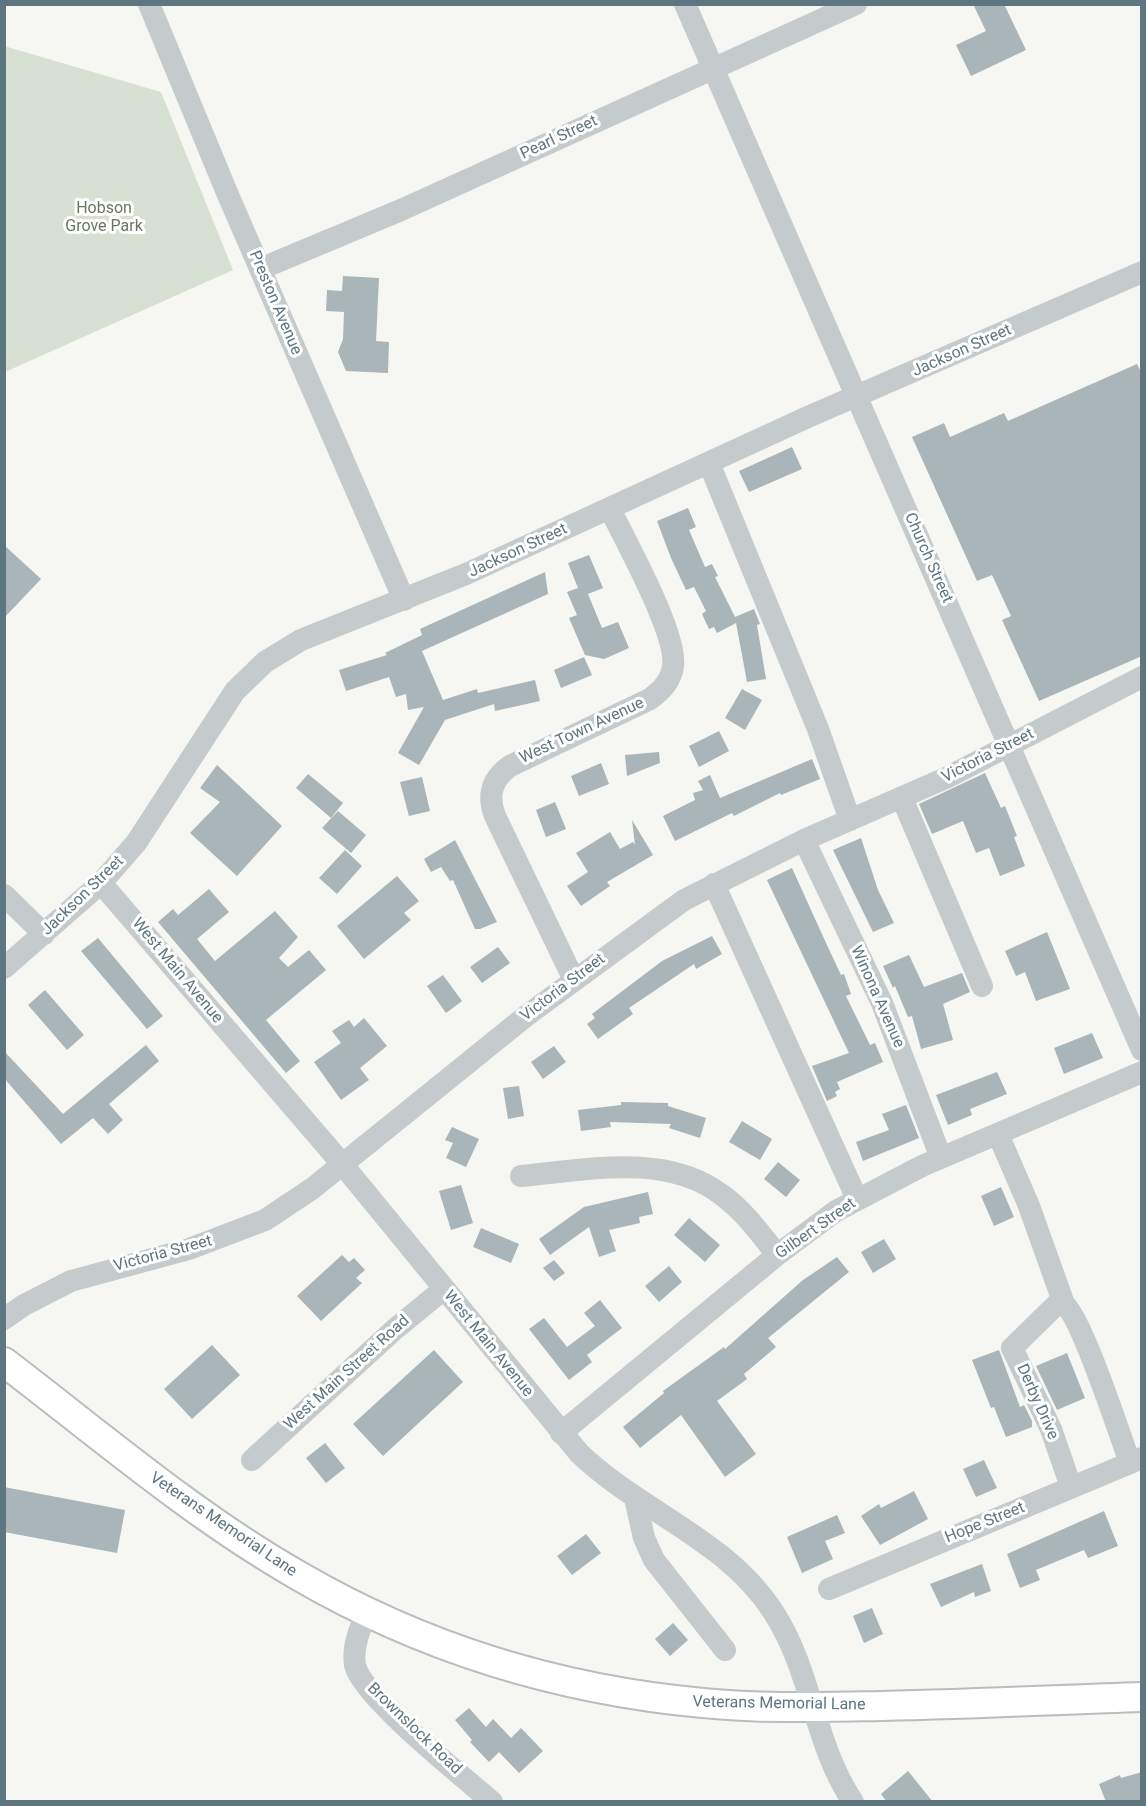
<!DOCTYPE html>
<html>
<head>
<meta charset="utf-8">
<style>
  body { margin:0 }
  #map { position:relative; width:1146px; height:1806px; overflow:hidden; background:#f6f6f2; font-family:Roboto,sans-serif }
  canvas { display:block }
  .frame { position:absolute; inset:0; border:6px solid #5e7680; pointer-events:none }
</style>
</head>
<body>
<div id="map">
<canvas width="1146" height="1806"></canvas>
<div class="frame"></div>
</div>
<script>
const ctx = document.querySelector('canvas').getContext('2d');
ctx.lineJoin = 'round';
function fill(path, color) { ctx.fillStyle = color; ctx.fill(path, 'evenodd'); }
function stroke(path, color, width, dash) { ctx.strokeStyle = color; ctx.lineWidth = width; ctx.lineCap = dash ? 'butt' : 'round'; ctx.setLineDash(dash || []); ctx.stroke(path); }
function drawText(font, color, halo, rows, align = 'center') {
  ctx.font = font + ' Roboto,sans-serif'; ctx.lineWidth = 6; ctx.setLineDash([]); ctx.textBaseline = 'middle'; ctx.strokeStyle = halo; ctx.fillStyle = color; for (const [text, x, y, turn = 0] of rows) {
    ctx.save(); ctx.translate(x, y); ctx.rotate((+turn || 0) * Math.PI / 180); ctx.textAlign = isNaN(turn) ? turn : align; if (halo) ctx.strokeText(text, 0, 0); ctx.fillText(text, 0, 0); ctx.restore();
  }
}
const green = new Path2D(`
  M4 46 161 92 233 270 5 372Z`);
const building = new Path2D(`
  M973 4H1004L1026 50 971 76 956 45 986 31Z
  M343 276 379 278 376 341 389 342 388 373 346 371 338 352 343 339 344 312 326 311 327 290 342 291Z
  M1137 364 1142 374V656L1039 701 1002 620 1011 616 992 575 977 581 912 437 944 423 950 437 1004 413 1008 421Z
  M792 447 802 469 749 492 739 471Z
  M688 508 696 527 689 530 705 567 712 564 718 576 715 577 735 617 754 609 760 624 757 625 766 679 747 682 736 623 717 633 714 627 709 629 702 614 706 611 694 587 686 590 671 558 657 521Z
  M4 545 41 579 4 618Z
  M589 555 603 588 588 594 602 628 618 622 629 648 604 659 585 655 569 618 577 615 567 592 578 588 568 563Z
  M545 572 548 594 422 651 443 700 477 689 478 693 535 680 540 701 495 711 494 704 445 720 419 765 398 753 424 707 408 710 406 694 396 697 389 677 346 691 339 670 387 655 385 653 422 635 420 629Z
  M584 657 592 675 561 688 554 670Z
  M742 689 762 700 745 730 725 718Z
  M719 731 729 751 699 767 689 746Z
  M659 752 660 763 627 776 625 755Z
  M812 759 820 779 781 795 780 793 734 816 732 813 675 841 663 816 695 800 693 793 703 790 698 781 710 775 720 798Z
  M601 763 609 784 579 796 571 776Z
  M217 765 282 826 237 876 190 833 220 802 200 788Z
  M985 773 1001 808 1005 806 1017 836 1014 837 1025 866 1000 876 989 848 976 853 963 821 932 834 919 804Z
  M308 774 343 803 331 818 296 788Z
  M422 777 430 811 409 816 400 782Z
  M555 802 566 829 546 837 536 810Z
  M338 811 366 835 351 853 322 828Z
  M632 820 653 855 607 882 610 886 581 906 567 886 588 872 576 853 610 832 620 849 633 842 635 845Z
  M861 838 878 890 894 923 873 932 833 850Z
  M455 840 497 922 480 929H475L453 880 450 881 441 867 431 872 424 859Z
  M345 850 362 866 337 894 319 878Z
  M792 868 826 943 841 975 844 974 851 994 846 996 870 1045 875 1043 883 1062 837 1082 840 1089 835 1092 837 1096 827 1101 812 1066 849 1053 767 880Z
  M397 876 419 901 404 913 411 920 364 959 337 926Z
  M209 889 229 912 197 939 215 961 275 911 298 937 279 958 288 967 309 950 326 970 266 1020 300 1061 286 1073 158 922 173 909 178 915Z
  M1047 932 1070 989 1036 1001 1025 972 1016 976 1005 951Z
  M712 936 722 954 696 969 694 964 629 1008 633 1014 598 1039 587 1024 595 1018 592 1014 662 961Z
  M98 938 163 1016 147 1029 81 951Z
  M498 947 510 963 482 983 470 967Z
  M909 955 924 987 962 973 970 992 943 1004 953 1040 921 1049 912 1016 908 1017 895 986 893 988 883 966Z
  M443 975 462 1001 446 1013 427 986Z
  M45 990 84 1035 67 1050 28 1005Z
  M364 1018 387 1046 360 1068 369 1080 341 1100 314 1062 341 1043 332 1031 349 1020 354 1027Z
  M1092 1033 1103 1058 1064 1074 1054 1048Z
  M146 1045 159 1061 109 1104 123 1120 108 1134 93 1118 61 1144 4 1078V1051L63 1114Z
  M554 1046 566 1062 543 1079 531 1062Z
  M997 1072 1007 1094 970 1109 972 1115 948 1125 936 1095Z
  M519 1086 524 1116 508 1119 503 1088Z
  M621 1102 668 1103V1106L706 1118 700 1138 669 1128 671 1124 610 1122 611 1127 581 1131 578 1110 621 1105Z
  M906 1105 919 1138 863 1161 856 1142 889 1130 882 1114Z
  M742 1121 772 1139 760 1160 729 1142Z
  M452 1127 479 1139 466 1167 446 1158 453 1143 445 1140Z
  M778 1162 800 1180 786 1197 764 1179Z
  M461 1185 473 1223 451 1230 439 1191Z
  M1001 1187 1014 1217 994 1226 981 1196Z
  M648 1192 653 1214 639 1217 640 1223 609 1230 616 1251 599 1257 589 1227 550 1255 539 1239 584 1207Z
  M689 1218 720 1245 705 1262 674 1235Z
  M481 1228 519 1244 511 1263 473 1247Z
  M884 1239 896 1259 873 1273 861 1252Z
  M342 1255 349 1262 354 1258 365 1270 356 1278 362 1283 321 1321 297 1296Z
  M837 1257 849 1272 768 1338 776 1347 744 1374 747 1379 717 1401 756 1454 725 1477 681 1415 640 1448 623 1427 664 1393 663 1391 724 1347 725 1349 803 1280Z
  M554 1260 565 1273 554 1281 543 1268Z
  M669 1266 682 1282 659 1302 645 1286Z
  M600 1300 622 1328 587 1355 592 1362 569 1380 529 1329 544 1318 567 1347 595 1326 584 1313Z
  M212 1345 240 1375 192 1419 164 1389Z
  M434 1350 463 1382 383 1456 353 1424Z
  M999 1350 1020 1407 1024 1405 1032 1421V1427L1006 1437 994 1407 991 1408 972 1360Z
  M1067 1353 1085 1398 1057 1410 1036 1366Z
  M325 1443 345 1468 326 1483 306 1458Z
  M984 1460 997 1488 976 1497 963 1469Z
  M4 1487 125 1510 117 1553 4 1532Z
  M914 1491 928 1519 880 1545 861 1516 879 1504 881 1508Z
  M1104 1511 1118 1546 1088 1558 1084 1550 1036 1570 1040 1580 1020 1588 1007 1554Z
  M837 1515 845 1533 825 1541 833 1559 802 1573 787 1537Z
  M586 1534 601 1553 572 1575 557 1556Z
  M982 1564 991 1591 975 1597 974 1592 941 1607 930 1584Z
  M872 1608 883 1634 864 1643 853 1616Z
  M673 1623 688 1640 670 1656 655 1639Z
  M469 1708 486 1727 493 1719 511 1738 521 1728 543 1751 519 1773 499 1752 489 1762 470 1742 472 1740 455 1720Z
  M908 1771 933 1802H887L881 1794Z
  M1142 1772V1802H1106L1099 1784 1120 1775 1121 1778Z`);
const minor = new Path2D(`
  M149 4 228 195 404 600
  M685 4 1142 1050
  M260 269 401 210 856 4
  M709 463 818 729 850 820
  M902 798 982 986
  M804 840 882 1003 941 1158
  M101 883 343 1165 579 1453C640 1512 727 1539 774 1613 812 1672 814 1744 853 1802
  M714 884 857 1199
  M4 895 44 934
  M4 968 101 883 136 843 235 691 265 662 301 640 466 574 810 416 1142 272
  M574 980 495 816C487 795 492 779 510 766L650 699C662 690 671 681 673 666 678 635 625 540 610 509
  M998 1134 1029 1206 1064 1304C1081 1316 1120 1435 1130 1463
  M521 1176C586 1170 666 1152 722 1195 744 1211 760 1233 777 1255
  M1064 1304H1057L1012 1348 1051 1429 1071 1487
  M4 1319 24 1305 71 1281 189 1249 265 1220 313 1188 526 1016 684 900 804 840 948 777 1142 677
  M561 1433 777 1255 836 1211 922 1166 1142 1072
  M252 1460 395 1329 444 1289
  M635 1498 644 1538 654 1560 725 1650
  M829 1589 1142 1458
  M367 1612C360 1628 352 1647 355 1665 362 1697 464 1777 492 1802`);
const major = new Path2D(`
  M4 1362C101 1436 194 1516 299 1576 423 1648 561 1690 703 1703 762 1709 822 1707 882 1706 969 1704 1055 1700 1142 1697`);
const streetNames = [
  ["Pearl Street",559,138,-25],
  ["Preston Avenue",275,303,67],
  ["Jackson Street",962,351,-24],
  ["Jackson Street",518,551,-25],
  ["Church Street",928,558,66],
  ["West Town Avenue",582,731,-25],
  ["Victoria Street",988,756,-27],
  ["Jackson Street",83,896,-44],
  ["West Main Avenue",177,971,50],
  ["Victoria Street",563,988,-37],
  ["Winona Avenue",877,997,66],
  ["Gilbert Street",816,1229,-35],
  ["Victoria Street",163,1254,-15],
  ["West Main Avenue",488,1344,51],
  ["West Main Street Road",347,1373,-42],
  ["Derby Drive",1037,1402,66],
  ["Hope Street",985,1523,-22],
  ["Veterans Memorial Lane",223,1525,34],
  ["Veterans Memorial Lane",779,1704,1],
  ["Brownslock Road",414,1729,44]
];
const parkNames = [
  ["Hobson",104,209],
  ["Grove Park",104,227]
];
fill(green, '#d8dfd3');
fill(building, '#a9b5b8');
stroke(major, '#b8bdc0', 32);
stroke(minor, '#c5cacc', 22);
stroke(major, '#fff', 28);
drawText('16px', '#5e7680', '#fff', streetNames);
drawText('16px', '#66785e', '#fff', parkNames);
</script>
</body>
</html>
